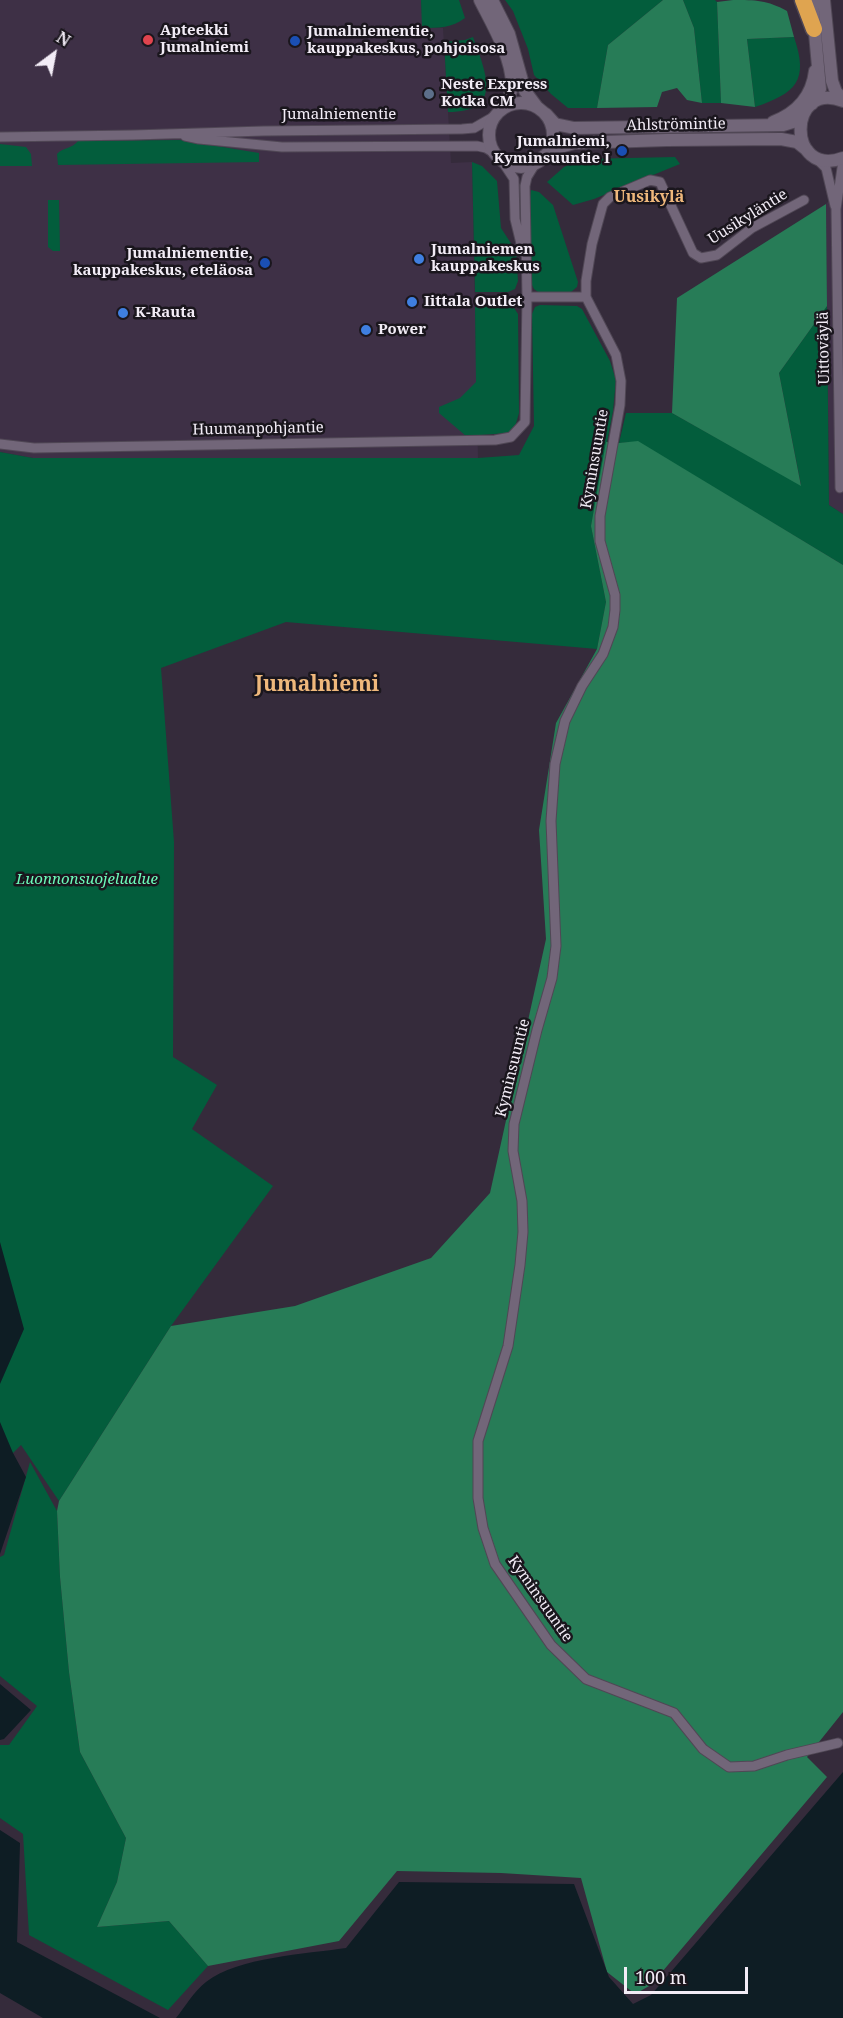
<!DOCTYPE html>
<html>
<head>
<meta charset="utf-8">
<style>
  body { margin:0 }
  #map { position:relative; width:843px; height:2018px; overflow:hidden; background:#352b3b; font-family:"Noto Serif",serif }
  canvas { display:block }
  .north { position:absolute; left:24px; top:24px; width:60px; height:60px; -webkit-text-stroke:4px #1a161d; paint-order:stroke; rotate:32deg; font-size:16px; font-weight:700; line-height:24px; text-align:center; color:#f2ecf6 }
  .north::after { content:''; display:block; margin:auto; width:21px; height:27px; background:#f2ecf6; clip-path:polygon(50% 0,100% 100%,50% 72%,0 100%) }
  .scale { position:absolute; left:624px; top:1967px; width:124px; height:27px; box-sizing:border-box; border:3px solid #f2ecf6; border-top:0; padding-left:8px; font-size:18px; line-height:21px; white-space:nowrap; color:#f2ecf6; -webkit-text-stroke:4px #1a161d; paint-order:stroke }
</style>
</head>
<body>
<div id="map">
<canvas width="843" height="2018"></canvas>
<div class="north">N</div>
<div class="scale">100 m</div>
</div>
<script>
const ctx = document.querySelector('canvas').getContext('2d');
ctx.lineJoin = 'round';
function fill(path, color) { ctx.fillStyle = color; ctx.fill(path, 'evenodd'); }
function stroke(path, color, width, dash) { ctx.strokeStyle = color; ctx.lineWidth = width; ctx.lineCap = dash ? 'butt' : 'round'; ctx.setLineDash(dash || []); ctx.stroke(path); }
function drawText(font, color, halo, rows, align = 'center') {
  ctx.font = font + ' "Noto Serif",serif'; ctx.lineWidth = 5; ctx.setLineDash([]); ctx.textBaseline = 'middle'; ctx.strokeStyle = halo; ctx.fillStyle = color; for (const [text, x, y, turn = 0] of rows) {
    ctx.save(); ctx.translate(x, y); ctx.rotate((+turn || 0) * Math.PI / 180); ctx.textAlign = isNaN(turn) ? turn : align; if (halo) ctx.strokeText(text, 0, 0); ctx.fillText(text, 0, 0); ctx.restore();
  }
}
const built = new Path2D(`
  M0 0H421L423 28H443L451 163 472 162 478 458H33L0 452Z
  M843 186V514L829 505 826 204Z`);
const green = new Path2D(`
  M421 0H459L465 18C452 28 439 28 422 28Z
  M505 0H663L608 45 597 108H568L551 94 534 75 528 49 513 11Z
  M683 0H715L717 2 721 103H702L694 28Z
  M473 37C486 73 504 112 448 112L444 42 465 40Z
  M794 37C809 81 796 93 755 107L747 39Z
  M180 140 259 153V162L58 165 57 154C63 147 72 149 78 141Z
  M0 144 26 147 31 154 32 166H0Z
  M675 157 680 164 594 199 573 205 547 182 564 167 582 159Z
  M472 162 482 166 497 181 501 228 516 251 518 281 515 289 508 292H475Z
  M531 190 539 192 553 205 578 282 577 287 571 292H538L534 289 531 283 529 203Z
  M48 200H59L60 251H53L48 247Z
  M540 305 577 306 582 309 610 361 616 380 613 411 591 526 606 602 597 649 286 622 161 668 174 842 173 1057 217 1085 192 1129 273 1186 171 1326 59 1501 21 1445 13 1453 0 1451V452L33 458H478L519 455 534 426 532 314 535 307Z
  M508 306 514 308 518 314 519 413 515 427 508 433 466 436 439 413V407L460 398 476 382 475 307Z
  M827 306 829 505 843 514V565L638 442 619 443 626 413H672L801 485 779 373Z
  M30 1462 57 1511 60 1577 69 1672 80 1752 126 1838 117 1882 97 1927 169 1921 208 1966 168 2010 29 1935 23 1834 0 1818V1745H9L37 1706 0 1676V1557L4 1555Z`);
const forest = new Path2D(`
  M663 0H683L694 28 702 103 687 100 677 88 662 92 657 107 597 108 608 45Z
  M733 0C756 0 767 0 787 11L794 37 747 39 755 107 721 103 717 2Z
  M826 204 827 306 779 373 801 486 672 413 677 298Z
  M638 441 843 565V1712L807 1757 827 1777 651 1985 635 1994 607 1972 581 1878 501 1873 397 1871 339 1941 208 1966 169 1921 97 1927 117 1882 126 1838 80 1752 69 1672 60 1577 57 1511 59 1501 171 1326 295 1306 431 1258 490 1193 546 939 539 830 556 723 597 649 606 602 591 526 606 442 619 443Z`);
const water = new Path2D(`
  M0 1242 24 1329 0 1384Z
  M0 1422 13 1453 26 1477 0 1554Z
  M0 1684 31 1710 4 1739 0 1740Z
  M843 1772V2018H176C185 2007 194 1991 206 1982 238 1957 306 1954 346 1948L399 1882 574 1884 609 1977 633 2004 651 1995Z
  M0 1830 20 1843 17 1942 160 2018H43L0 1993Z`);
const minor = new Path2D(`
  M185 136 199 139 282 147 477 146 486 148 494 153
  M0 137 133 135 264 131 462 129 474 128 495 116
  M817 159 826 168 835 206
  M502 161 514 179 515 219 523 252
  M804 200 752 228 717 255 701 258 693 253 660 182 650 180 610 197 603 204 592 244 586 281V297L616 355 621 381 620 405 600 516V541L615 595V610L613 627 603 654 582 686 565 721 555 764 551 821 556 946 552 978 537 1030 514 1124 513 1151 522 1201 523 1232 520 1265 508 1346 478 1441V1498L483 1528 495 1564 551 1645 586 1679 674 1713 703 1749 729 1767 754 1766 787 1755 838 1743
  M527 297H586
  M0 444 34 448 495 440 511 437 525 422 527 297 525 186 527 177 535 164
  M840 488 836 209 843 161`);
const tertiary = new Path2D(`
  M480 0C492 24 512 57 512 85 512 93 507 101 503 107
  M492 0 509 34 525 91 537 107
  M824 0 832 81 836 92 843 99
  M843 101C787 79 786 179 843 158
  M489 135a32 32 0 1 1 64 0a32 32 0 1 1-64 0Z
  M812 104 820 89 812 0
  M546 114 555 124 574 128 783 125 796 121 804 112
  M773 122C797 113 812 97 815 71
  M544 156 557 148 574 143 667 140 781 139 797 142 807 150`);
const motorway = new Path2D(`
  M803 0 814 29`);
const markers = [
  [148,40,6,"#e0444e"],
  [295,41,6,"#1a4fb4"],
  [429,94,6,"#5c6f8a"],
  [622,151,6,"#1a4fb4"],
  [419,259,6,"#3f7fe0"],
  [265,263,6,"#1a4fb4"],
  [412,302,6,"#3f7fe0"],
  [123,313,6,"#3f7fe0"],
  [366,330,6,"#3f7fe0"]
];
const poiNames = [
  ["Apteekki",160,31],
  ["Jumalniemi",160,48],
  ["Jumalniementie,",307,32],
  ["kauppakeskus, pohjoisosa",307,49],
  ["Neste Express",441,85],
  ["Kotka CM",441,102],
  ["Jumalniemi,",610,142,"right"],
  ["Kyminsuuntie I",610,159,"right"],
  ["Jumalniemen",431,250],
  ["kauppakeskus",431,267],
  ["Jumalniementie,",253,254,"right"],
  ["kauppakeskus, eteläosa",253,271,"right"],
  ["Iittala Outlet",424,302],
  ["K-Rauta",135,313],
  ["Power",378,330]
];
const streetNames = [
  ["Jumalniementie",339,115],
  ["Ahlströmintie",676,125,-1],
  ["Uusikyläntie",748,217,-32],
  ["Uittoväylä",824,348,-91],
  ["Huumanpohjantie",258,429,-1],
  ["Kyminsuuntie",595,459,-80],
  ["Kyminsuuntie",513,1068,-76],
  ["Kyminsuuntie",540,1599,55]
];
const parkNames = [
  ["Luonnonsuojelualue",87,880]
];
const neighbourhoodNames = [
  ["Uusikylä",649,197]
];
const districtNames = [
  ["Jumalniemi",317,685]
];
fill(built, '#3e3046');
fill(green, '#035d3c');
fill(forest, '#277c57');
fill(water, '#0e1d24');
stroke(minor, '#504755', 11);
stroke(tertiary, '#504755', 14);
stroke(motorway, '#504755', 19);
stroke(minor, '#726679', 9);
stroke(tertiary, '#726679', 12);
stroke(motorway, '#dfa450', 16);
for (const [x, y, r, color] of markers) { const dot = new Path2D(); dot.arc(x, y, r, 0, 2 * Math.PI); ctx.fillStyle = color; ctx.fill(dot); stroke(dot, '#1a161d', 2); }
drawText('bold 15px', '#f2ecf6', '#1a161d', poiNames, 'left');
drawText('15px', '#f2ecf6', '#1a161d', streetNames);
drawText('italic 15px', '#6cfbba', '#1a161d', parkNames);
drawText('bold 16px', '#efb87c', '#1a161d', neighbourhoodNames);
drawText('bold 21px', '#efb87c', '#1a161d', districtNames);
</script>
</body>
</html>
